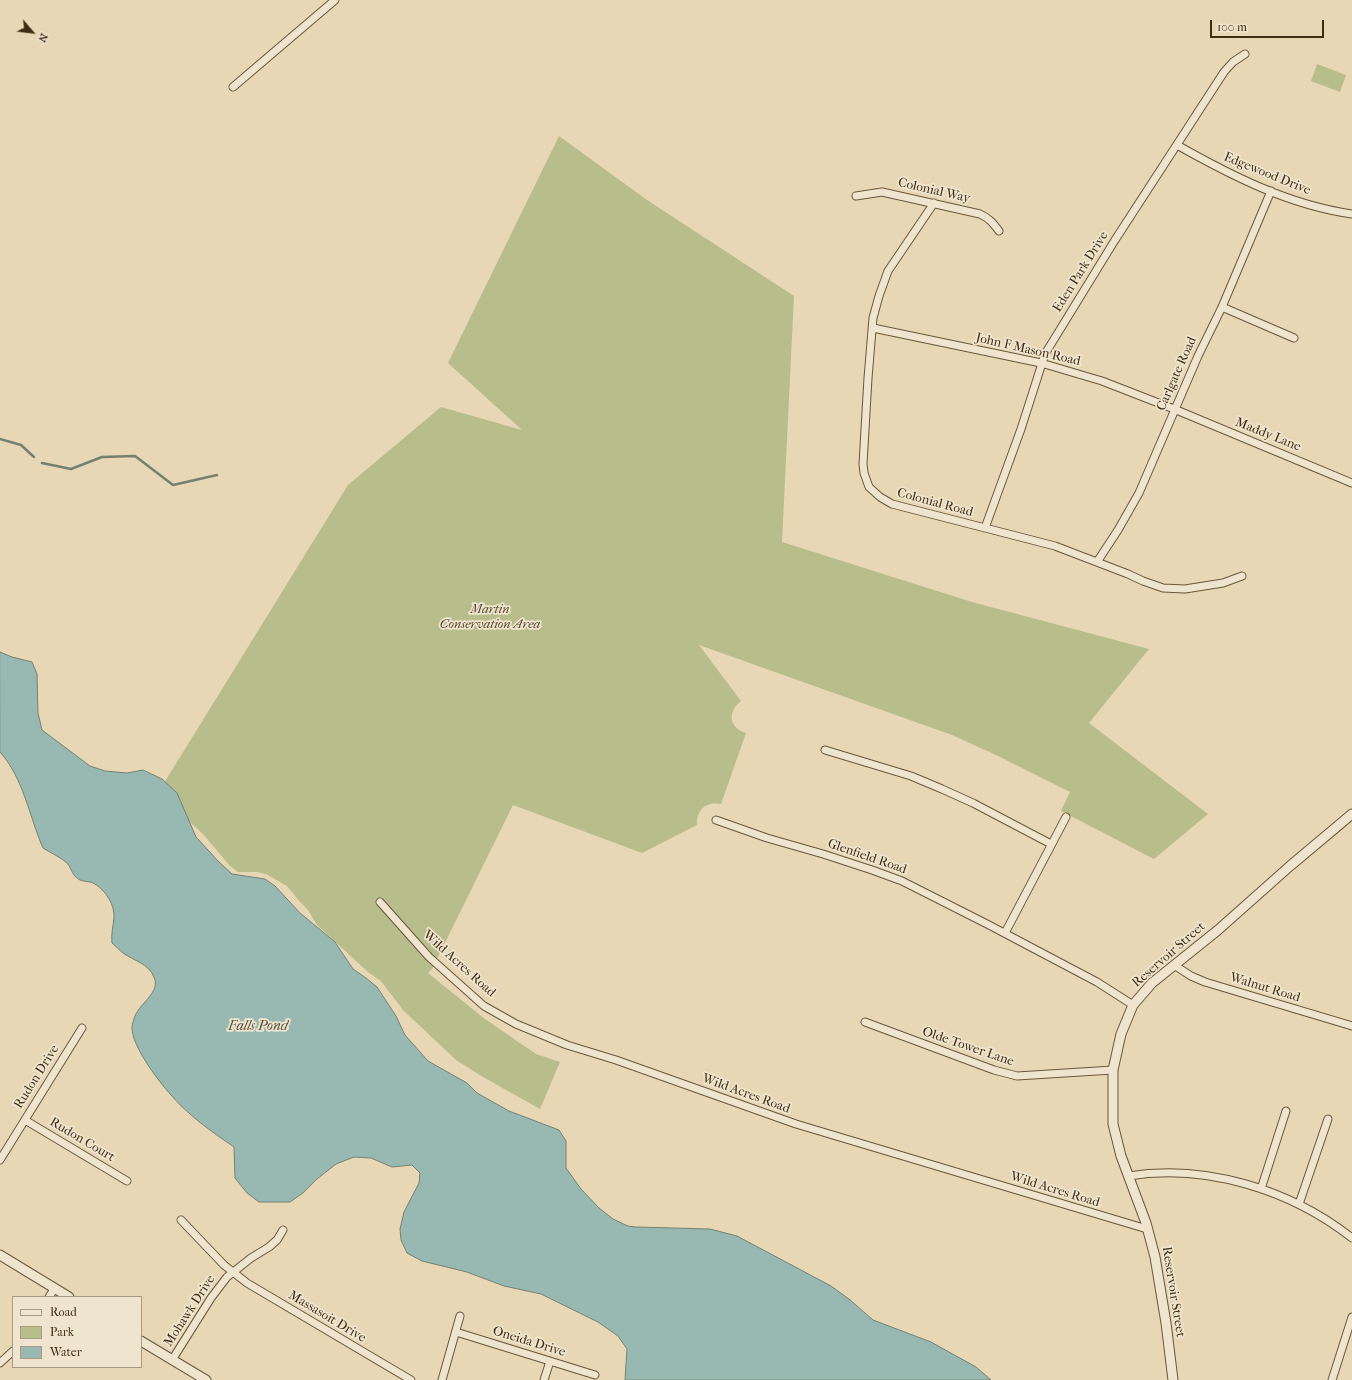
<!DOCTYPE html>
<html>
<head>
<meta charset="utf-8">
<style>
  body { margin:0 }
  #map { position:relative; width:1352px; height:1380px; overflow:hidden; background:#e7d7b5; font-family:"IM FELL French Canon",serif }
  canvas { display:block }
  .legend { position:absolute; left:12px; top:1296px; width:130px; height:72px; box-sizing:border-box; background:#efe5cf; border:1px solid #a99b83; margin:0; padding:5px 7px; list-style:none; font-size:12px; color:#3f2c11 }
  .legend li { display:flex; align-items:center; gap:8px; height:20px }
  .legend b { width:20px; border:1px solid #a99b83 }
  .north { position:absolute; left:12px; top:12px; width:40px; height:40px; -webkit-text-stroke:3px #efe5cf; paint-order:stroke; rotate:118deg; font-size:11px; font-weight:700; line-height:16px; text-align:center; color:#3f2c11 }
  .north::after { content:''; display:block; margin:auto; width:14px; height:18px; background:#3f2c11; clip-path:polygon(50% 0,100% 100%,50% 72%,0 100%) }
  .scale { position:absolute; left:1210px; top:20px; width:114px; height:18px; box-sizing:border-box; border:2px solid #3f2c11; border-top:0; padding-left:5px; font-size:12px; line-height:14px; white-space:nowrap; color:#3f2c11; -webkit-text-stroke:3px #efe5cf; paint-order:stroke }
</style>
</head>
<body>
<div id="map">
<canvas width="1352" height="1380"></canvas>
<ul class="legend">
<li><b style="height:5px;background:#efe5cf"></b>Road</li>
<li><b style="height:11px;background:#b8bd8c"></b>Park</li>
<li><b style="height:11px;background:#97b9b1"></b>Water</li>
</ul>
<div class="north">N</div>
<div class="scale">100 m</div>
</div>
<script>
const ctx = document.querySelector('canvas').getContext('2d');
ctx.lineJoin = 'round';
function fill(path, color) { ctx.fillStyle = color; ctx.fill(path, 'evenodd'); }
function stroke(path, color, width, dash) { ctx.strokeStyle = color; ctx.lineWidth = width; ctx.lineCap = dash ? 'butt' : 'round'; ctx.setLineDash(dash || []); ctx.stroke(path); }
function drawText(font, color, halo, rows, align = 'center') {
  ctx.font = font + ' "IM FELL French Canon",serif'; ctx.lineWidth = 3.5; ctx.setLineDash([]); ctx.textBaseline = 'middle'; ctx.strokeStyle = halo; ctx.fillStyle = color; for (const [text, x, y, turn = 0] of rows) {
    ctx.save(); ctx.translate(x, y); ctx.rotate((+turn || 0) * Math.PI / 180); ctx.textAlign = isNaN(turn) ? turn : align; if (halo) ctx.strokeText(text, 0, 0); ctx.fillText(text, 0, 0); ctx.restore();
  }
}
const green = new Path2D(`
  M1317 64 1346 75 1340 92 1311 81Z
  M559 136 647 200 794 296 782 542 972 602 1149 649 1089 723 1208 814 1154 859 1061 811 1070 792 996 755 952 735 699 645 741 701C727 712 729 728 746 733L721 804C707 801 696 809 697 825L642 853 513 805 432 969 428 973 485 1019 536 1054 560 1062 540 1109 483 1077 456 1060 403 1010 381 981 368 972 317 925 308 910 300 902 287 886 266 874 256 872H238L230 866 203 834 180 813 156 796 348 485 441 407 522 430 448 363Z`);
const water = new Path2D(`
  M0 652 12 657 32 662 37 674 38 713 42 730 90 766 105 771 127 773 143 770 162 779 177 793 196 837 219 862 232 874 265 879 275 886 300 913 335 942 353 969 366 978 377 987 396 1016 405 1035 428 1061 467 1083 477 1093 509 1111 559 1130 566 1141V1168L581 1189 599 1208 613 1219 628 1226 636 1227 710 1229 737 1236 831 1286 849 1299 873 1320 931 1342 976 1367 991 1380H625L627 1349 618 1336 598 1322 541 1294 504 1286 467 1272 422 1261 407 1253 401 1240 400 1229 404 1212 419 1183 420 1173 412 1165 392 1167 371 1158 354 1157 336 1164 317 1179 303 1193 290 1202H259L247 1193 235 1178 234 1147C212 1132 188 1115 171 1095 159 1082 131 1045 132 1027 132 1024 134 1019 135 1016 140 1003 161 992 154 977 148 963 134 961 123 953 119 950 116 946 112 943 111 934 113 927 114 918 115 905 106 891 95 884 91 881 85 882 80 880 72 876 72 869 67 863 60 857 51 853 43 848 29 816 24 779 0 752Z`);
const stream = new Path2D(`
  M0 439 21 445 34 457
  M42 463 71 469 102 457 135 456 173 485 217 475`);
const minor = new Path2D(`
  M233 87 335 0
  M1177 145C1232 176 1289 205 1352 214
  M856 196 882 192 980 214C989 218 993 223 999 231
  M934 203 888 271 879 296 873 318 868 378 863 464 864 473 869 487 880 497 892 504 1055 546 1128 574 1143 581 1163 588 1185 589 1223 583 1242 576
  M1222 307 1294 338
  M873 328 1041 363 1102 381 1174 409 1352 483
  M985 528 1021 429 1045 354 1115 240 1224 72 1233 62 1245 54
  M1097 562 1118 530 1139 493 1198 356 1222 307 1271 191
  M825 750 911 776 942 789 973 803 1051 844
  M716 820 767 838 823 854 872 870 902 881 989 925 1097 982 1133 1005
  M380 902 429 957 484 1006 516 1024 567 1045 616 1060 796 1124 1147 1229
  M1005 933 1066 817
  M1174 965 1191 976 1205 982 1352 1026
  M865 1022 994 1070 1017 1076 1113 1070
  M25 1120 127 1181
  M0 1160 82 1028
  M1128 1176C1206 1163 1291 1190 1352 1238
  M1261 1189 1286 1111
  M1299 1204 1328 1119
  M181 1220 224 1265 247 1283 411 1380
  M49 1297 55 1288
  M456 1332 595 1375
  M172 1360 211 1298 227 1277 251 1258 269 1247 277 1240 283 1230
  M0 1363 13 1351
  M442 1380 460 1316
  M544 1380 550 1361
  M1332 1380 1352 1317`);
const tertiary = new Path2D(`
  M0 1255 69 1297
  M141 1341 206 1380
  M1173 1380 1166 1323 1155 1257 1146 1223 1121 1156 1113 1124V1070L1121 1034 1133 1005 1152 983 1218 930 1290 866 1352 814`);
const streetNames = [
  ["Edgewood Drive",1267,174,22],
  ["Colonial Way",934,191,13],
  ["Eden Park Drive",1081,272,-58],
  ["John F Mason Road",1028,350,13],
  ["Carlgate Road",1177,374,-66],
  ["Maddy Lane",1268,435,22],
  ["Colonial Road",935,503,15],
  ["Glenfield Road",867,857,19],
  ["Reservoir Street",1169,955,-41],
  ["Wild Acres Road",459,964,42],
  ["Walnut Road",1265,988,17],
  ["Olde Tower Lane",968,1047,19],
  ["Rudon Drive",37,1077,-58],
  ["Wild Acres Road",746,1094,20],
  ["Rudon Court",82,1140,31],
  ["Wild Acres Road",1055,1190,17],
  ["Reservoir Street",1173,1292,81],
  ["Mohawk Drive",190,1311,-57],
  ["Massasoit Drive",327,1317,31],
  ["Oneida Drive",529,1342,17]
];
const parkNames = [
  ["Martin",490,610],
  ["Conservation Area",490,625]
];
const waterNames = [
  ["Falls Pond",258,1027]
];
fill(green, '#b8bd8c');
fill(water, '#97b9b1');
stroke(water, '#748171', 1);
stroke(stream, '#748171', 2.5);
stroke(minor, '#69573a', 9);
stroke(tertiary, '#69573a', 11);
stroke(minor, '#efe5cf', 7);
stroke(tertiary, '#efe5cf', 9);
drawText('13px', '#3f2c11', '#efe5cf', streetNames);
drawText('italic 13px', '#57492a', '#efe5cf', parkNames);
drawText('italic 14px', '#554f39', '#efe5cf', waterNames);
</script>
</body>
</html>
